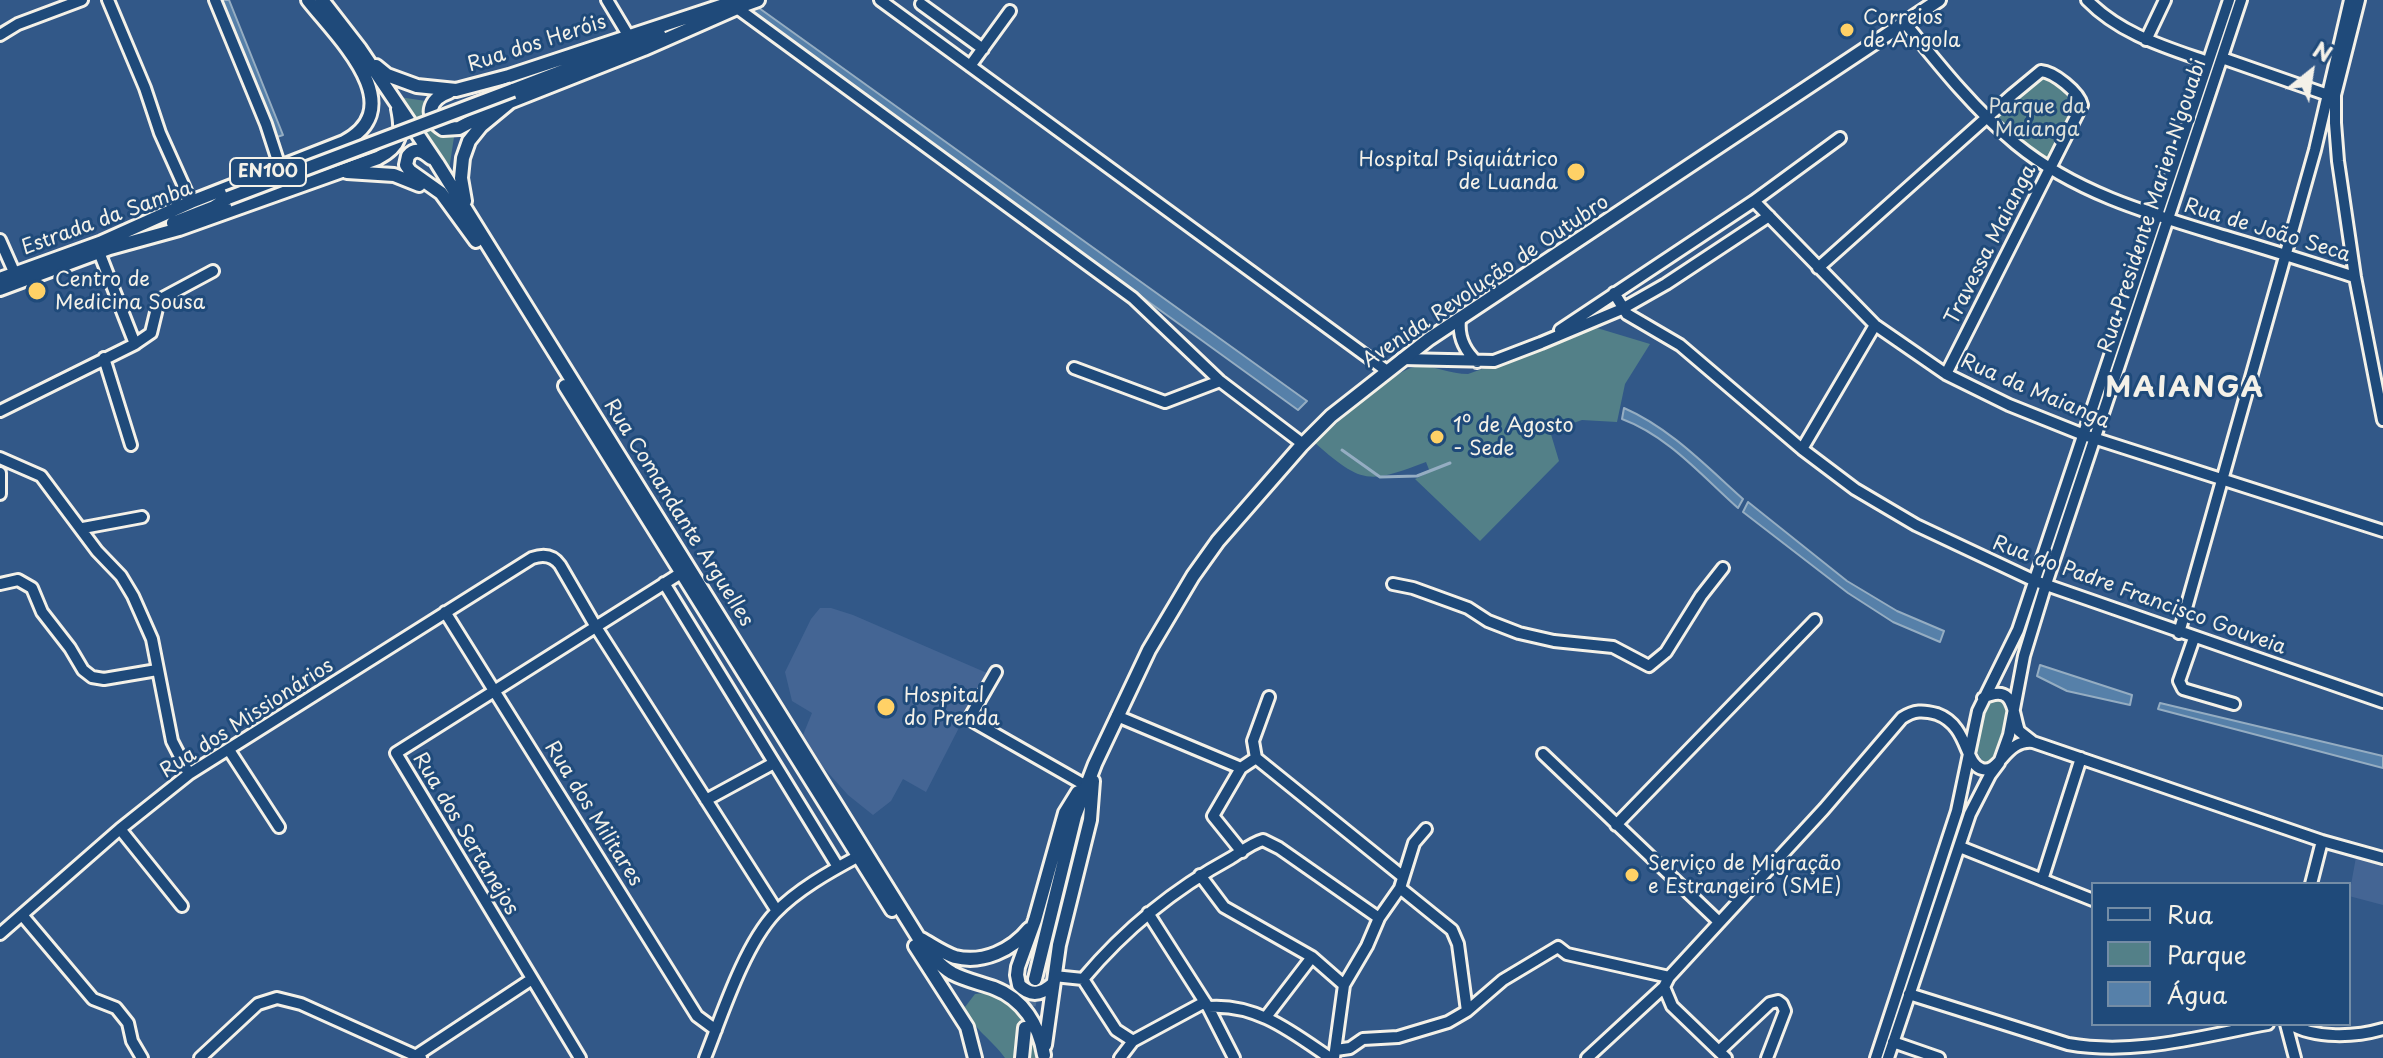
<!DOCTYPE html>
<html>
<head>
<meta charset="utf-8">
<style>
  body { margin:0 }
  #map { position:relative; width:2383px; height:1058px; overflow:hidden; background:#325888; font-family:"Playpen Sans",sans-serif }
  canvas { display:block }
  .legend { position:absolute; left:2091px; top:882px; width:260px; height:144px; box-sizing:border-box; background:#1f4a7a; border:2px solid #748da6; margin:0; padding:10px 14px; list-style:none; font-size:24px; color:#f4f1e8 }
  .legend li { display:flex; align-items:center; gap:16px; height:40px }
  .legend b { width:40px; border:2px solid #748da6 }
  .north { position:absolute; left:2271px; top:32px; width:80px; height:80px; -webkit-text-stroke:6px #1f4a7a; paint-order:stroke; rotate:30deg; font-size:22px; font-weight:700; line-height:32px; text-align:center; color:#f4f1e8 }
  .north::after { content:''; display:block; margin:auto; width:28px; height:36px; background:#f4f1e8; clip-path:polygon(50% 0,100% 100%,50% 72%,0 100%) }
</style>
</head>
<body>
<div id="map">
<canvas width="2383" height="1058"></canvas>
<ul class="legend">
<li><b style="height:10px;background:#1f4a7a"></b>Rua</li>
<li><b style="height:22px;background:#538088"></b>Parque</li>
<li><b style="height:22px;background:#5680a9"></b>Água</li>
</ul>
<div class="north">N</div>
</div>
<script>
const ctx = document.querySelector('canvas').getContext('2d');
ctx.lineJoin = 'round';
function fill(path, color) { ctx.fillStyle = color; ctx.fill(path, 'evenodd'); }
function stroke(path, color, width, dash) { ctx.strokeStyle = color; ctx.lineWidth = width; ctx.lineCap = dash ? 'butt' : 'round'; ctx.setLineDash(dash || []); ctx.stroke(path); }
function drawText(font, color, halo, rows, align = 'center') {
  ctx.font = font + ' "Playpen Sans",sans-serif'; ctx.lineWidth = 6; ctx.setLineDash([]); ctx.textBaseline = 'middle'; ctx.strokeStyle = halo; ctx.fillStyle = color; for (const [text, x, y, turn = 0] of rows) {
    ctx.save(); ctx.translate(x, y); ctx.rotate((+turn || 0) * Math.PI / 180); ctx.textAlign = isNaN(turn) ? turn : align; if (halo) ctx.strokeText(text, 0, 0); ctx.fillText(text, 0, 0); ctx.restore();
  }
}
const built = new Path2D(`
  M820 608H831L853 615 987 673 926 792 903 779 891 801 873 815 848 795 823 767 803 735 812 713 792 701 785 672 811 619Z
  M2356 857 2383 864V905L2349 896Z`);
const green = new Path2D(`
  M2046 75 2076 100 2046 160 1996 118Z
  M399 97 426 101 425 108 443 135 454 137 449 170 446 172Z
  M1597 328 1650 344 1625 384 1617 422 1582 420 1550 431 1559 461 1480 541 1415 479 1430 472 1426 462C1368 484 1362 484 1315 443 1338 423 1392 369 1419 366 1432 365 1450 374 1468 374Z
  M2000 697 2007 703C2010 722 2007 758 1985 762 1967 750 1979 713 1990 699Z
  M984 993C1015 1003 1034 1025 1038 1058H1029L1032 1036 1018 1033 1014 1058H1005C993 1040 971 1028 965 1007L975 994Z`);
const water = new Path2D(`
  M220 0H229L283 135 274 138Z
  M759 8 1307 401 1298 410 748 12Z
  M1624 408C1670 428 1706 466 1743 499L1738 508C1702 476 1668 436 1622 419Z
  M1748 502 1847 581 1897 611 1944 631 1940 642 1893 622 1848 593 1743 512Z
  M2040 665 2132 695 2130 705 2067 691 2037 676Z
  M2160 703 2383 756V768L2158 709Z`);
const stream = new Path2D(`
  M1342 450 1380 477 1417 476 1450 463`);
const majorTunnel = new Path2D(`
  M1026 1023 1035 979`);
const minor = new Path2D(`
  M108 0 145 88 160 133 191 202
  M215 0 266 124 280 167
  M607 0 628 35
  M880 0 1387 371
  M2087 0C2120 34 2165 47 2208 62
  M2359 0 2335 95V123L2338 161 2355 277 2383 420
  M921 4 983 49
  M737 8 1133 298 1220 381 1303 444
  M1905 23C1939 65 1974 109 2016 144 2078 195 2157 216 2233 239 2274 251 2314 264 2355 277
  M0 35 18 24 82 0
  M2146 40 2165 0
  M2222 58 2328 95
  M970 66 1010 11
  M1754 201 1875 325 1946 374 2009 405 2084 435 2383 531
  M0 240 15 274
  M1818 268 2012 95 2041 71C2054 72 2079 92 2082 105L1946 374
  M1614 293 1627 314 1680 345 1802 449 1855 489 1916 525 2035 581 2383 702
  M1460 320C1458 337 1464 350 1477 362
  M1560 330 1754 201 1840 138
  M135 344 151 333 159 300 213 271
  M104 358 131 445
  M1402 359 1494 361 1541 343 1622 309 1666 284 1769 216
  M1074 368 1165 402 1220 381
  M0 411 135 344 99 252
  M1802 449 1875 325
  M0 458 41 476 97 551 121 576 133 596 152 639 172 741 189 774
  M0 473V494
  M83 528 142 517
  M664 583 838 867
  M0 584 18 580 32 588 42 612 70 648 83 670 92 677 104 679 157 670
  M1393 584 1413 588 1468 608 1488 621 1519 633 1554 641 1613 647 1649 666 1666 652 1701 596 1723 568
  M445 612 697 1016 716 1030
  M2179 633 2315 150 2350 0
  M2194 638 2179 681 2183 689 2234 704
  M996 672 969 719 1083 784
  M1269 697 1253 741 1256 758 1402 876
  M1983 698C2015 683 2012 711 2019 731L2033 742 2322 841 2383 858
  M1117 716 1241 768
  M229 750 279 827
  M1543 754 1718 921
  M706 800 774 763
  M1616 825 1815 620
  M120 829 182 906
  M1960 847 2093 900
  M1242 852 1213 816 1241 768 1256 758
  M1200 875 1224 907 1312 957 1344 985
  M2042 880 2081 758
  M2311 884 2322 841
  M1400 888 1452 930 1458 944 1467 1011
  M1148 913 1208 1007 1234 1058
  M22 915 93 999 116 1008 128 1023 132 1041 142 1058
  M0 934 120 829 189 774 532 558C543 554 553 555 560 565L596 627 777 911
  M1054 976 1083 979C1125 929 1174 889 1231 858 1241 852 1252 843 1263 840L1279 848 1379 918
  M1083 979 1116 1030 1133 1041
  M1664 987 1672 1006 1726 1058
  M1909 994 2068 1044C2136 1056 2202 1036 2268 1024
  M1208 1007C1256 1003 1292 1032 1330 1058
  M1266 1017 1312 957
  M2286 1024 2295 1058
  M2290 1024C2315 1039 2356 1037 2383 1029
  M1893 1042 1939 1058
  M1336 1050 1350 1048 1363 1039 1398 1037 1448 1022 1467 1011 1503 980 1558 947 1567 954 1669 977
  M1719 1051 1770 1003 1778 1001 1782 1004 1785 1011 1767 1058
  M417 1055 532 979
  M200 1058 258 1004 277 998 301 1004 421 1058
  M580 1058 396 753 681 573
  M705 1058C722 1015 744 946 775 913 797 890 829 872 857 857
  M1120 1058 1133 1041 1205 1002
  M1334 1058 1344 985 1367 946 1379 918 1400 888 1414 843 1426 829
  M1587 1058 1664 987 1669 977 1824 809 1902 718C1914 710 1923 710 1937 714 1969 726 1964 764 1982 769 2000 774 2005 739 2033 742
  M1876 1058 1957 811 1978 711 2018 630 2229 0
  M1888 1058 1970 814 1990 775 1999 763 2009 735 2024 656 2046 584 2241 0`);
const major = new Path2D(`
  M322 0 360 49 437 163 918 937C928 951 937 964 952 973 965 980 980 983 994 988 1023 999 1039 1025 1044 1055
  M733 9 758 0
  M376 66 387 75 417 86 456 90 509 76 739 0
  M513 90 659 34
  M449 92C429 99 423 117 443 129L459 128 498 107
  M431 158C423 151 415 147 408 156L406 165 410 171 441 193 476 241
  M347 172 394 175 419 185
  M465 201 461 178 463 158 469 141 481 126 510 102 644 49 737 8
  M173 223 214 207 228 198
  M102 242 191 202 344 142C412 106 336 36 308 0
  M0 279 108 240
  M0 289 110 248 179 229 378 158C401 146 403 133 398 109
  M565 386 892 910
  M921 939C932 945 943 953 955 957 983 964 1012 950 1029 929
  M915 946 967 1027 975 1058
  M1035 979 1075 816 1095 764 1149 650 1193 576 1218 541 1301 446 1331 416 1429 339 1939 0
  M1053 984C1042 994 1031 997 1019 985L1017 975 1018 967 1035 920 1065 813 1078 792
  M1045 1045 1059 945 1090 820 1093 781
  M1022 1058 1025 1028`);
const majorBridge = new Path2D(`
  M228 198 513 90`);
const markers = [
  [1847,30,8,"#ffd166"],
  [1576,172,10,"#ffd166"],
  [37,291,10,"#ffd166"],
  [1437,437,8,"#ffd166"],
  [886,707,10,"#ffd166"],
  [1632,875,8,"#ffd166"]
];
const shields = [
  [268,172,76]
];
const shieldNames = [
  ["EN100",268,172]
];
const poiNames = [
  ["Correios",1863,18],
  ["de Angola",1863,41],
  ["Hospital Psiquiátrico",1558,160,"right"],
  ["de Luanda",1558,183,"right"],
  ["Centro de",55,280],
  ["Medicina Sousa",55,303],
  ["1º de Agosto",1453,426],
  ["- Sede",1453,449],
  ["Hospital",904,696],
  ["do Prenda",904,719],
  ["Serviço de Migração",1648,864],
  ["e Estrangeiro (SME)",1648,887]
];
const streetNames = [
  ["Rua dos Heróis",537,44,-18],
  ["Rua Presidente Marien N'gouabi",2153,206,-72],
  ["Estrada da Samba",107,219,-20],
  ["Rua de João Seca",2267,231,17],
  ["Travessa Maianga",1991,245,-63],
  ["Avenida Revolução de Outubro",1486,282,-34],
  ["Rua da Maianga",2035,392,23],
  ["Rua Comandante Arguelles",678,513,58],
  ["Rua do Padre Francisco Gouveia",2139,596,20],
  ["Rua dos Missionários",247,719,-33],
  ["Rua dos Militares",593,814,58],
  ["Rua dos Sertanejos",465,834,59]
];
const parkNames = [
  ["Parque da",2037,107],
  ["Maianga",2037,130]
];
const districtNames = [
  ["MAIANGA",2185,389]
];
fill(built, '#446594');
fill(green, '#538088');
fill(water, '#5680a9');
stroke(water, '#95adc2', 2);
stroke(stream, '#95adc2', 3);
stroke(majorTunnel, '#4f6f96', 12, [12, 6]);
stroke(minor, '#f4f1e8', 16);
stroke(major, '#f4f1e8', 18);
stroke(minor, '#1f4a7a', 10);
stroke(major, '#1f4a7a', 12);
stroke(majorBridge, '#f4f1e8', 18, []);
stroke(majorBridge, '#1f4a7a', 12);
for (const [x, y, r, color] of markers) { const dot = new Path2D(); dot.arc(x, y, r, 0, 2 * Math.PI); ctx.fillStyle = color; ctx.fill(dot); stroke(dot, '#1f4a7a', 3); }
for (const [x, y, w] of shields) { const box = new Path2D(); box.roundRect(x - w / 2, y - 14, w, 28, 6); ctx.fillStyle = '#1f4a7a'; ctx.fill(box); stroke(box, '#f4f1e8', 2); }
drawText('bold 18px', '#f4f1e8', null, shieldNames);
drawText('20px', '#f4f1e8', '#1f4a7a', poiNames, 'left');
drawText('20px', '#f4f1e8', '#1f4a7a', streetNames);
drawText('20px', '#dce0da', '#1f4a7a', parkNames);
ctx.letterSpacing = '2px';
drawText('bold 28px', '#f4f1e8', '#1f4a7a', districtNames);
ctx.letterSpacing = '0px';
</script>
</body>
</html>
